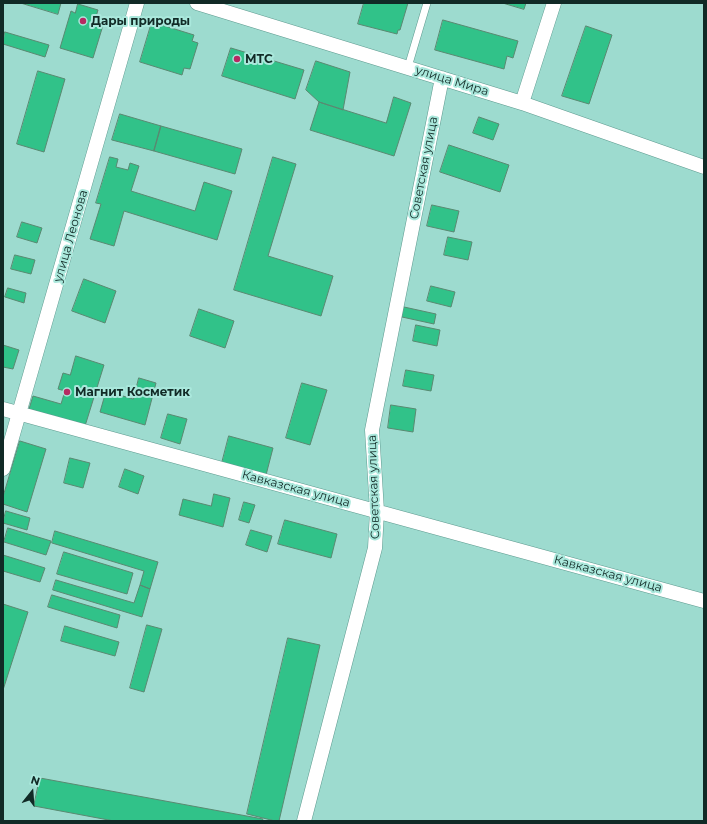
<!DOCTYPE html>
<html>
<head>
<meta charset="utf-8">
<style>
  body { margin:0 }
  #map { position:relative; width:707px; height:824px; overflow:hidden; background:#9ddbcf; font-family:Montserrat,sans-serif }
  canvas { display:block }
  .frame { position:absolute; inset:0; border:4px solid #112a26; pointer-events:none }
  .north { position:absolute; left:12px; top:772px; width:40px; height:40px; -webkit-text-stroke:3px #aae8dc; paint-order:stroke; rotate:17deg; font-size:11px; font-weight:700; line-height:16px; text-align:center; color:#112a26 }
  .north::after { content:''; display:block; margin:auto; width:14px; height:18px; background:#112a26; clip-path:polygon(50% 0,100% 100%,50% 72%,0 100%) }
</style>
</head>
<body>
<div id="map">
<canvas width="707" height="824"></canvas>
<div class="frame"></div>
<div class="north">N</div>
</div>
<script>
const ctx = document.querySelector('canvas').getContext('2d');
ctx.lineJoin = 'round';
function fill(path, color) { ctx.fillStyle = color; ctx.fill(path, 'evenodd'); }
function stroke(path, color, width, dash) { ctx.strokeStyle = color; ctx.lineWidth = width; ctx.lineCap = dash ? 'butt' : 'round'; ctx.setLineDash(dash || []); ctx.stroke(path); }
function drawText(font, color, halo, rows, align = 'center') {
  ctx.font = font + ' Montserrat,sans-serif'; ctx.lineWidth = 4; ctx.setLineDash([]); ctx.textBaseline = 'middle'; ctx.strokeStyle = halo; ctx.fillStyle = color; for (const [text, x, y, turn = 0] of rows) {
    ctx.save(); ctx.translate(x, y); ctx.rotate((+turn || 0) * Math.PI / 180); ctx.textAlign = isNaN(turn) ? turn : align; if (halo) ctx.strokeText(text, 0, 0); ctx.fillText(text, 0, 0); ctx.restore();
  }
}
const building = new Path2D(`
  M21 3H61L58 14Z
  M364 3H408L400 30H398L397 34 358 24Z
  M503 3H526L524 9Z
  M78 4 98 10 95 20 104 22 93 58 60 48 71 11 75 13Z
  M443 20 518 41 513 58 507 56 504 69 435 50Z
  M152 22 194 35 192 41 198 43 190 69 184 68 182 75 140 62Z
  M586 26 612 35 589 104 562 96Z
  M5 32 49 45 45 57 3 44Z
  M231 48 304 70 295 99 222 76Z
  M316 61 350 72 343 110 319 102 306 90Z
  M38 71 65 79 44 152 17 144Z
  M394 97 411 103 394 156 310 130 319 102 386 123Z
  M120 114 161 126 154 151 112 140Z
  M479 117 499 124 493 140 473 133Z
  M161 126 242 149 235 174 154 151Z
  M449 145 509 165 500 192 440 172Z
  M110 157 118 159 116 167 128 170 130 163 139 166 131 191 195 211 204 182 232 191 217 240 124 211 114 246 90 239 101 204 96 203Z
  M273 157 296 164 268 256 333 276 321 316 234 290Z
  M432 205 459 211 454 232 427 226Z
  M22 222 42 228 37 243 17 237Z
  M448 237 472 242 468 260 444 255Z
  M15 255 35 260 31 274 11 269Z
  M84 279 116 291 105 323 72 311Z
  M431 286 455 292 451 307 427 301Z
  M8 288 26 293 24 303 5 297Z
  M404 307 436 314 434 324 402 317Z
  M199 309 234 321 225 348 190 336Z
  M416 325 440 330 437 346 413 341Z
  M3 345 19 350 13 369 3 367Z
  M76 356 104 365 85 426 29 409 33 396 61 404 65 391 58 389 63 373 70 375Z
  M406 370 434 375 431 391 403 386Z
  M139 378 156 383 145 425 100 412 106 391 133 399Z
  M302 383 327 390 310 445 286 438Z
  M391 405 416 409 413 432 388 428Z
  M168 414 187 419 180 444 161 438Z
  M229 436 273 448 266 475 222 463Z
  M20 441 46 449 27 512 3 504V497Z
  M70 458 90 463 83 488 64 483Z
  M125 469 144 476 138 494 119 487Z
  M214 494 230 498 223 527 179 515 183 499 211 506Z
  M244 502 255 505 249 523 239 520Z
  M6 511 30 518 27 530 3 523Z
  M285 520 337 534 331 558 278 544Z
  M8 528 51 541 46 555 4 542Z
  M251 530 272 536 267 552 246 545Z
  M55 531 158 562 150 589 140 585 144 571 52 543Z
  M64 552 133 573 127 594 57 574Z
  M3 555 45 568 40 582 3 571Z
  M56 580 134 603 140 585 150 589 142 617 53 590Z
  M52 595 120 615 117 628 48 607Z
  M3 604 28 612 3 690Z
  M147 625 162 629 144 692 130 688Z
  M65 626 119 642 115 656 61 641Z
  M288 638 320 645 279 821H275L247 814Z
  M40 778 263 819 262 821H114L34 806Z`);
const service = new Path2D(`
  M408 67 427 3`);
const minor = new Path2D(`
  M197 3 522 103 704 167
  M522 103 554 3
  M3 409 704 601
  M3 469 137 3
  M304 821 375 548 377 511 372 430 442 78`);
const markers = [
  [83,21,4,"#b62a62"],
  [237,59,4,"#b62a62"],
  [67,392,4,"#b62a62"]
];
const poiNames = [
  ["Дары природы",91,21],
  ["МТС",245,59],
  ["Магнит Косметик",75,392]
];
const streetNames = [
  ["улица Мира",452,81,17],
  ["Советская улица",424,168,-79],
  ["улица Леонова",71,236,-74],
  ["Советская улица",374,487,-92],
  ["Кавказская улица",296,489,15],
  ["Кавказская улица",608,574,15]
];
fill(building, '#31c289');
stroke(building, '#598971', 1);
stroke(service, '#5f9b90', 8);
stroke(minor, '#5f9b90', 15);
stroke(service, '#fff', 7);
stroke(minor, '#fff', 14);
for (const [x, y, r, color] of markers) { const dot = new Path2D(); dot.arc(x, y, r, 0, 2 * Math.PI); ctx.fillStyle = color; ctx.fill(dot); stroke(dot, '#aae8dc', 1.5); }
drawText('bold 12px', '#112a26', '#aae8dc', poiNames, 'left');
drawText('12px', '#112a26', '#aae8dc', streetNames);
</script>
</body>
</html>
